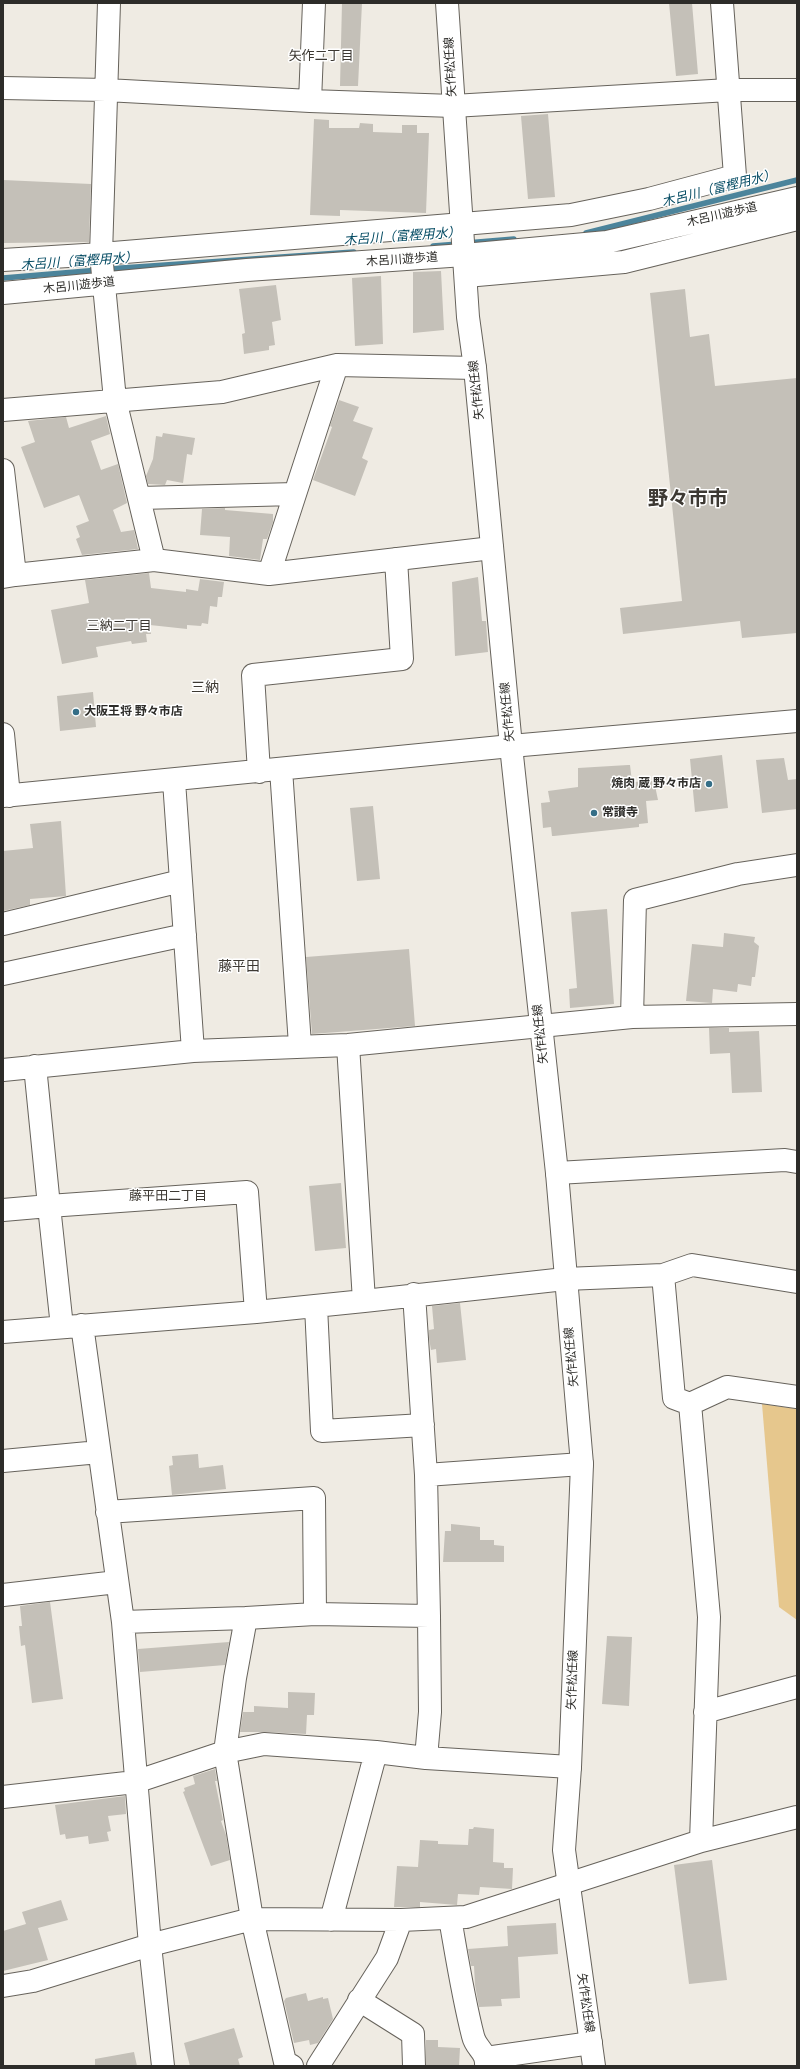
<!DOCTYPE html>
<html>
<head>
<meta charset="utf-8">
<style>
  body { margin:0 }
  #map { position:relative; width:800px; height:2069px; overflow:hidden; background:#efebe3; font-family:"DM Sans",sans-serif }
  canvas { display:block }
  .frame { position:absolute; inset:0; border:4px solid #2d2c29; pointer-events:none }
</style>
</head>
<body>
<div id="map">
<canvas width="800" height="2069"></canvas>
<div class="frame"></div>
</div>
<script>
const ctx = document.querySelector('canvas').getContext('2d');
ctx.lineJoin = 'round';
function fill(path, color) { ctx.fillStyle = color; ctx.fill(path, 'evenodd'); }
function stroke(path, color, width, dash) { ctx.strokeStyle = color; ctx.lineWidth = width; ctx.lineCap = dash ? 'butt' : 'round'; ctx.setLineDash(dash || []); ctx.stroke(path); }
function drawText(font, color, halo, rows, align = 'center') {
  ctx.font = font + ' "DM Sans","Noto Sans JP",sans-serif'; ctx.lineWidth = 3; ctx.setLineDash([]); ctx.textBaseline = 'middle'; ctx.strokeStyle = halo; ctx.fillStyle = color; for (const [text, x, y, turn = 0] of rows) {
    ctx.save(); ctx.translate(x, y); ctx.rotate((+turn || 0) * Math.PI / 180); ctx.textAlign = isNaN(turn) ? turn : align; if (halo) ctx.strokeText(text, 0, 0); ctx.fillText(text, 0, 0); ctx.restore();
  }
}
const green = new Path2D(`
  M762 1404 797 1409V1620L779 1607Z`);
const stream = new Path2D(`
  M586 233 797 180
  M466 243 514 239
  M433 246 458 244
  M107 269 354 252
  M3 278 99 270`);
const building = new Path2D(`
  M342 3H362L358 86H340Z
  M669 3H692L698 74 676 76Z
  M548 114 555 197 528 199 521 116Z
  M314 119 329 120V128H359L360 123 373 124V132L402 133V125H417V133H429L426 213 340 210V216L310 215Z
  M3 180 91 184 89 242 3 243Z
  M441 271 444 330 413 333V272Z
  M381 276 383 344 355 346 352 278Z
  M276 285 281 320 272 322 275 345 269 346V350L244 354 242 334 245 333 239 289Z
  M685 289 690 337 709 334 715 386 797 378V633L742 638 740 621 623 634 620 608 682 601 650 293Z
  M339 400 359 407 353 421 373 428 362 458 368 461 355 496 313 480 332 427 330 426Z
  M106 416 110 434 91 441 101 470 118 464 127 503 113 510 121 532 134 530 138 549 82 555 76 539 80 537 76 526 89 521 79 495 44 508 21 447 35 442 28 421 66 417 69 428Z
  M163 433 195 438 192 455 187 454 183 483 167 480 165 485 148 484 146 476 153 459 156 436 162 437Z
  M225 508V510L273 514V522L267 539H263L260 560 229 556 230 537 200 535 202 509Z
  M149 573 151 588 186 592V589L198 591 200 579 224 582 222 597H218L217 607 210 606 208 624 202 623 201 626 187 625V629L150 625 151 634H146L147 642 132 644 131 641 96 647 98 657 62 664 51 610 89 603 85 580Z
  M478 577 482 621H486L488 652 455 656 452 582Z
  M93 692 96 727 60 731 57 696Z
  M722 755 728 808 695 812 690 759Z
  M784 758 788 780 797 779V809L762 813 756 760Z
  M628 765H630L632 782 654 781 658 800 646 801 648 823 639 824V827L554 836H552L551 827 543 828 541 803 550 802 548 791 578 787V768Z
  M373 806 380 879 357 881 350 808Z
  M61 821 66 896 30 899V905L3 911V851L33 848 30 824Z
  M607 909 614 1004 570 1008 569 989 577 988 571 912Z
  M724 933 755 937 754 942 759 946 755 977H752L751 986 738 984 737 992 713 989 712 1003 686 1001 692 944 723 947Z
  M409 949 415 1026 312 1034 306 957Z
  M709 1028H729V1032L759 1031 762 1092 732 1093 730 1053 710 1054Z
  M341 1183 346 1248 315 1251 309 1186Z
  M460 1303 466 1360 437 1363 436 1349 431 1350 429 1338V1330L434 1329 432 1306Z
  M198 1454 199 1468 223 1465 226 1489 172 1495 169 1466 173 1465 172 1456Z
  M451 1524 480 1527V1540H494V1545L504 1546V1562H443L445 1531H451Z
  M50 1602 63 1699 32 1703 25 1645 21 1646 19 1626H22L20 1606Z
  M607 1636 632 1637 629 1706 602 1704Z
  M229 1642 225 1665 140 1672 138 1649Z
  M288 1692 315 1693 314 1715H307L306 1734 265 1732H240L243 1712H254V1706L288 1708Z
  M215 1769 217 1781H215L223 1820 221 1821 226 1835 230 1860 211 1866 183 1792 185 1791 184 1788 195 1784 193 1776Z
  M125 1796 126 1814 108 1816 111 1831 107 1832 109 1841 89 1844 88 1836 66 1839 65 1834 60 1835 55 1805Z
  M474 1827 494 1829 493 1862 504 1863V1868H513L512 1889 480 1887 479 1895 458 1894 457 1905 420 1902V1907H394L397 1866 418 1867 420 1840 438 1841V1844L468 1845 469 1829H473Z
  M712 1860 727 1980 689 1984 674 1865Z
  M61 1900 68 1920 38 1928 48 1960 3 1971V1931L26 1924 22 1912Z
  M556 1923 558 1954 518 1957 520 1998 501 1999 502 2006 479 2007 475 1985 474 1966H471L468 1949 508 1946 507 1926Z
  M306 1993 308 2001 323 1997V1999L328 1998 333 2019 318 2043 310 2045 309 2040 294 2043 284 2001 286 1998Z
  M234 2028 243 2057 238 2059 240 2066H190L184 2043Z
  M426 2040H438V2047L460 2048 459 2066H426Z
  M134 2052 137 2066H95V2059Z`);
const minor = new Path2D(`
  M109 3 101 254 115 400 154 560
  M3 88 106 90 310 101 453 106 729 90H797
  M310 101 314 3
  M3 260 101 254 571 215 649 199 735 176 722 3
  M466 276 624 262 797 219
  M3 293 247 270 464 255 607 242 797 198
  M3 410 222 392 337 365 475 368
  M3 470 15 575
  M140 498 295 494
  M269 574 337 365
  M3 577 15 575 154 560 269 574 492 548
  M3 734 9 796
  M281 769 300 1045
  M259 772 253 675 402 659 396 559
  M3 796 511 746 797 721
  M181 881 193 1051
  M3 924 181 881 174 781
  M3 974 185 935
  M632 1017 635 900 738 874 797 865
  M348 1045 364 1301 565 1279 663 1275 692 1265 797 1282
  M35 1066 49 1206 247 1192 256 1312
  M3 1070 193 1051 348 1045 632 1017 797 1014
  M557 1173 785 1160 797 1162
  M3 1210 49 1206 62 1327
  M663 1275 674 1398 690 1404 709 1617 701 1841
  M316 1306 322 1431 423 1425
  M82 1325 123 1622 150 1945 163 2066
  M3 1332 256 1312 364 1301
  M690 1404 727 1387 797 1397
  M3 1461 99 1452
  M426 1475 582 1464
  M107 1512 314 1498 315 1614
  M3 1595 117 1582
  M123 1622 246 1618
  M705 1712 797 1687
  M426 1758 430 1712 429 1616
  M3 1797 135 1782 225 1752 264 1744 376 1752 426 1758 570 1767
  M450 1918C457 1958 463 1997 473 2036 476 2049 487 2051 486 2066
  M331 1920 376 1752
  M3 1986 33 1981 150 1945 252 1919 401 1920 466 1917 701 1841 797 1817
  M359 2000 413 2034 414 2066
  M486 2058 591 2043
  M292 2066 285 2062 252 1919 225 1752 235 1678 246 1618 315 1614 429 1616 426 1475 414 1294
  M318 2066 387 1958 401 1920`);
const major = new Path2D(`
  M447 3 468 317 475 368 511 746 557 1173 582 1464 570 1767 564 1850 594 2066`);
const markers = [
  [76,712,4,"#346e87"],
  [709,784,4,"#346e87"],
  [594,813,4,"#346e87"]
];
const streetNames = [
  ["矢作松任線",451,67,-93],
  ["木呂川遊歩道",722,215,-13],
  ["木呂川遊歩道",402,260,-4],
  ["木呂川遊歩道",79,286,-6],
  ["矢作松任線",477,390,-96],
  ["矢作松任線",508,712,-95],
  ["矢作松任線",541,1034,-96],
  ["矢作松任線",572,1357,-95],
  ["矢作松任線",573,1680,-88],
  ["矢作松任線",585,2003,82]
];
const poiNames = [
  ["大阪王将 野々市店",84,712],
  ["焼肉 蔵 野々市店",701,784,"right"],
  ["常讃寺",602,813]
];
const neighbourhoodNames = [
  ["矢作二丁目",321,57],
  ["三納二丁目",119,627],
  ["藤平田二丁目",168,1197]
];
const waterNames = [
  ["木呂川（富樫用水）",719,189,-14],
  ["木呂川（富樫用水）",402,237,-4],
  ["木呂川（富樫用水）",79,262,-4]
];
const quarterNames = [
  ["三納",205,688],
  ["藤平田",239,967]
];
const townNames = [
  ["野々市市",688,500]
];
fill(green, '#e6c78d');
stroke(stream, '#4c849b', 5.5);
fill(building, '#c4c0b8');
stroke(minor, '#67635c', 24);
stroke(major, '#67635c', 24);
stroke(minor, '#fff', 22);
stroke(major, '#fff', 22);
for (const [x, y, r, color] of markers) { const dot = new Path2D(); dot.arc(x, y, r, 0, 2 * Math.PI); ctx.fillStyle = color; ctx.fill(dot); stroke(dot, '#fff', 1.5); }
drawText('12px', '#2d2c29', '#fff', streetNames);
drawText('bold 12px', '#2d2c29', '#fff', poiNames, 'left');
drawText('13px', '#3d3933', '#fff', neighbourhoodNames);
drawText('italic 13px', '#034a62', '#fff', waterNames);
drawText('14px', '#3d3933', '#fff', quarterNames);
drawText('bold 20px', '#3d3933', '#fff', townNames);
</script>
</body>
</html>
